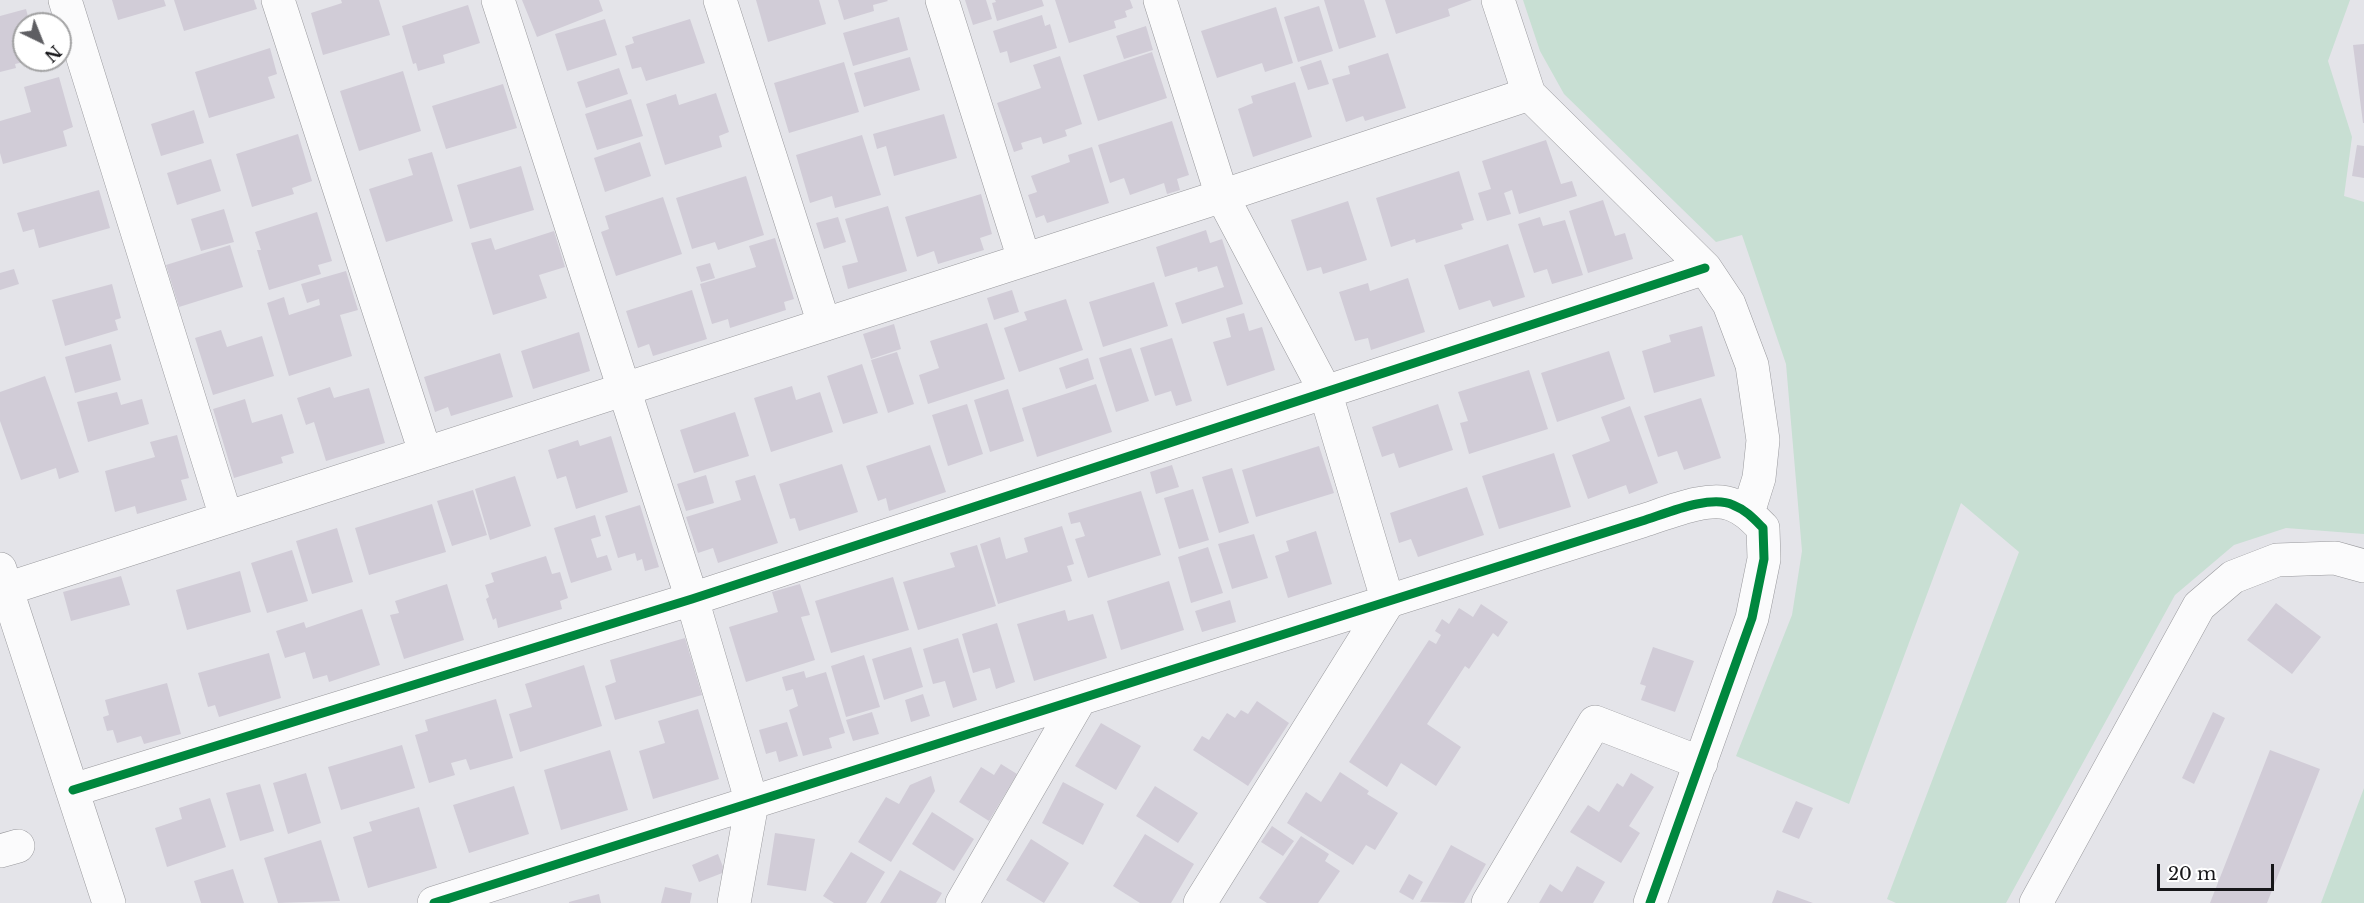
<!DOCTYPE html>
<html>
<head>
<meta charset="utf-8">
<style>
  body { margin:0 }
  #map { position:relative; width:2364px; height:903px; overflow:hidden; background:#e4e4e9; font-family:"Libre Baskerville",serif }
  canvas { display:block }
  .north { position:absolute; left:12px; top:12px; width:60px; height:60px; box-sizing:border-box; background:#fff; border:2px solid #a2a2a3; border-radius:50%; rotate:137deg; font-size:16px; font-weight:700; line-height:24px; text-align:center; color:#161619 }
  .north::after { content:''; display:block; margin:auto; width:21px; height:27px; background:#5e5e62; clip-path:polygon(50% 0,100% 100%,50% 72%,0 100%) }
  .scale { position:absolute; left:2157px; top:864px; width:117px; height:27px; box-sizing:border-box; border:3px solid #161619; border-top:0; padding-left:8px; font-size:18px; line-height:21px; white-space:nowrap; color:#161619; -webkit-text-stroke:4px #fff; paint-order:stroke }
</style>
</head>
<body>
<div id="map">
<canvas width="2364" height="903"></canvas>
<div class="north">N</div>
<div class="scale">20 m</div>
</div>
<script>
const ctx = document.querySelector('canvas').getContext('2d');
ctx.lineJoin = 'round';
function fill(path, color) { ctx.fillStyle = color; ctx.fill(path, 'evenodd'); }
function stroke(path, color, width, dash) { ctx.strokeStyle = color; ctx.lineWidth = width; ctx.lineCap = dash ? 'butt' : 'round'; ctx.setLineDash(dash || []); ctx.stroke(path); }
const green = new Path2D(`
  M1523 0H2350L2328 61 2352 137 2344 196 2364 202V534L2286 528 2234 545 2175 595 2006 903H1896L1887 899 2019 552 1961 503 1849 804 1736 756 1792 615 1802 551 1786 364 1742 235 1716 242 1564 94 1540 51Z
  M2364 788V903H2321Z`);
const building = new Path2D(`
  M112 0H164L166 6 118 20Z
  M174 0H254L257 9 184 31Z
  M341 0H379L390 35 323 55 311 13 342 3Z
  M522 0H599L603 11 537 37Z
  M756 0H819L826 24 768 42Z
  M838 0H887L888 1 873 5 874 11 844 20Z
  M965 0H986L992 19 973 25Z
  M995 0H1042L1044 6 997 21 992 3 996 2Z
  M1055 0H1130L1133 8 1125 11 1127 17 1114 21 1116 28 1069 43Z
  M1324 0H1364L1376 37 1339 49Z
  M1385 0H1472L1448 9 1450 16 1396 34Z
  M468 5 480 43 443 55 445 63 418 71 416 63 413 64 402 26Z
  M1319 6 1333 51 1298 62 1284 17Z
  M1276 7 1293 63 1265 72 1262 63 1217 78 1201 31Z
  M26 9 30 24H24V62L15 64 16 68 0 72V16Z
  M1042 15 1045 26 1050 24 1057 48 1010 63 1007 51 1000 53 993 31Z
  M899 17 908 50 853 66 843 33Z
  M605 19 617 55 567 71 555 34Z
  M690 19 705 63 646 81 641 67 632 69 625 46 634 43 632 37Z
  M1146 26 1153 50 1124 59 1116 36Z
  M2364 44V123H2363L2353 45Z
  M270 48 277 74 268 77 275 98 209 118 195 72Z
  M1152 52 1167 98 1098 121 1083 75Z
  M1388 53 1406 108 1365 121 1363 116 1346 122 1332 79 1350 74 1348 66Z
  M1060 56 1082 124 1065 130 1067 136 1043 144 1041 137 1021 143 1023 149 1014 152 997 103 1041 88 1033 65Z
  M910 57 920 90 864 107 854 73Z
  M1321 60 1329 84 1308 90 1300 67Z
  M844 62 859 112 789 133 774 83Z
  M619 68 628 94 586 108 577 82Z
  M403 71 421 131 359 151 340 91Z
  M59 77 73 127 63 131 67 146 3 164 0 153V121L31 112 24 87Z
  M1295 82 1312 137 1253 157 1238 109 1253 103 1251 96Z
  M503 84 517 128 446 149 432 106Z
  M716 93 729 132 719 136 722 147 665 165 646 104 676 94 679 105Z
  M631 99 643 136 597 150 585 114Z
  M194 110 204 143 161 156 151 124Z
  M944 114 957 158 894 176 886 146 877 149 873 134Z
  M1172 121 1189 175 1177 179 1180 190 1167 194 1164 183 1130 195 1124 178 1110 183 1098 145Z
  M298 134 312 181 292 188 294 194 252 207 236 154Z
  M862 135 881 195 835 208 832 196 810 203 796 155Z
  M1546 140 1561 184 1572 181 1577 196 1519 214 1512 190 1504 193 1511 214 1487 221 1478 193 1491 189 1482 161Z
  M640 142 651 176 605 192 594 158Z
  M2357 145 2364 146V178L2352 176Z
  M1092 147 1109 203 1047 223 1044 215 1036 218 1028 195 1037 192 1031 176 1070 162 1068 155Z
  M432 152 453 221 386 242 369 189 413 175 408 159Z
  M211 159 221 191 177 205 167 173Z
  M521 166 534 210 470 229 457 185Z
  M1459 171 1474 220 1461 224 1463 229 1416 243 1415 239 1391 247 1376 198Z
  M746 176 764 235 718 250 715 242 692 249 676 198Z
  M99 190 110 228 39 248 34 229 23 232 17 213Z
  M981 194 992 234 980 238 984 250 938 264 934 251 917 257 905 217Z
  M663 197 682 254 616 276 601 232 609 229 605 216Z
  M1603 200 1615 236 1625 233 1633 259 1588 273 1569 211Z
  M1348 201 1367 260 1323 274 1321 267 1307 271 1291 220Z
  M888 206 907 271 848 289 842 266 858 262 845 219Z
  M224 209 234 242 201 251 191 219Z
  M317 212 332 261 318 265 321 274 269 290 257 250H261L255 232Z
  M838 217 846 242 824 249 816 223Z
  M1540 217 1543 226 1565 220 1583 275 1552 284 1547 269 1534 273 1518 224Z
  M1206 230 1210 243 1222 239 1243 304 1182 324 1175 303 1224 287 1217 266 1198 272 1197 267 1165 277 1156 247Z
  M554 231 565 267 539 275 547 298 493 315 471 243 491 238 495 250Z
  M775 238 794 299 784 302 786 310 730 328 728 319 712 324 700 284 756 267 749 246Z
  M1508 244 1525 297 1493 307 1490 300 1459 310 1444 265Z
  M230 245 243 287 179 307 166 265Z
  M710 263 715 278 701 282 696 267Z
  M14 269 19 284 0 290V273Z
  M346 271 358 310 340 315 352 356 289 376 267 303 284 297 289 315 320 305 319 299 307 303 301 284Z
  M1408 278 1425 332 1371 350 1368 338 1355 341 1339 292 1368 283 1370 291Z
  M1154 282 1168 326 1103 347 1089 302Z
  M112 284 121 318 115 320 118 330 65 346 52 300Z
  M692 290 707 339 653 356 649 344 638 348 626 311Z
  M1012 290 1019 312 994 320 987 298Z
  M1066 299 1083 350 1019 372 1004 328 1027 320 1024 312Z
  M1244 313 1249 331 1262 327 1275 370 1227 386 1213 342 1231 337 1226 318Z
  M987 323 1005 379 928 404 919 375 939 368 930 341Z
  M894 324 901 349 871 359 863 334Z
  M1702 326 1715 376 1654 393 1642 351 1671 342 1669 335Z
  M221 330 227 347 262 336 274 376 213 395 195 338Z
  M579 332 590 371 533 389 521 351Z
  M1172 338 1192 401 1176 406 1171 391 1155 396 1140 348Z
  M111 344 121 380 75 393 65 357Z
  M1131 348 1149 401 1116 412 1099 358Z
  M1609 351 1625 399 1557 422 1541 373Z
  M897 352 914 404 888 413 871 360Z
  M500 353 513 397 451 416 448 407 435 412 424 377Z
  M1088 358 1094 379 1066 389 1059 368Z
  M862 364 878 413 843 424 827 376Z
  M1529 370 1548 429 1469 454 1460 423 1468 421 1458 392Z
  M45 376 79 472 59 479 56 468 21 480 0 421V392Z
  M1096 384 1112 432 1037 457 1022 408Z
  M792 386 796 400 820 392 833 432 771 452 754 398Z
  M330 387 334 398 369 388 385 443 326 461 314 422 306 425 297 398Z
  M1008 389 1024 441 990 452 974 400Z
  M117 392 121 405 142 399 149 424 88 442 77 402Z
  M1701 398 1721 458 1684 470 1677 451 1658 457 1644 416Z
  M245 399 252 423 282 414 294 453 281 457 283 463 234 478 213 409Z
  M967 404 983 454 948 466 932 415Z
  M1438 404 1453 450 1399 468 1394 453 1382 457 1372 427Z
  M1630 406 1658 483 1629 494 1626 485 1588 499 1572 455 1610 441 1601 417Z
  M735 412 749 456 694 473 680 430Z
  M177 435 189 478 181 480 187 500 137 514 135 506 115 512 105 471 155 457 150 442Z
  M611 436 628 492 576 509 566 476 557 479 548 450 578 440 580 446Z
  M930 445 946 492 889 511 886 498 878 501 866 466Z
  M1319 446 1334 493 1256 517 1242 470Z
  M1554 453 1571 507 1499 529 1482 476Z
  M842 464 858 512 799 531 795 518 790 519 779 484Z
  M1172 465 1179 487 1156 494 1150 472Z
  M1232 468 1249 523 1219 533 1202 477Z
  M706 475 714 503 686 511 677 484Z
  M755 475 778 543 718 563 713 548 698 553 686 517 741 500 735 481Z
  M515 476 531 526 490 540 475 489Z
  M1467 487 1484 535 1418 557 1411 539 1399 543 1390 513Z
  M1193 489 1209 540 1179 549 1164 498Z
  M473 490 487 535 452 546 437 501Z
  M1141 491 1161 555 1088 578 1075 539 1085 536 1080 522 1071 524 1068 513Z
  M432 504 446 552 369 575 355 528Z
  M640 505 659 567 645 571 642 559 637 561 635 553 618 558 605 516Z
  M595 515 601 536 591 539 597 558 607 555 612 570 571 583 554 528Z
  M1062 526 1074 564 1067 566 1072 581 998 604 980 544 1000 537 1006 559 1028 552 1024 538Z
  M337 528 353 582 312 594 296 541Z
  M1316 531 1332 584 1288 598 1275 556 1289 551 1286 541Z
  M1254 534 1268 578 1232 589 1218 544Z
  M977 545 996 606 918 630 903 582 955 567 950 553Z
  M1208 547 1223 593 1191 603 1178 557Z
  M292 550 308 601 267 613 251 563Z
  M546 556 552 574 560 572 568 598 560 601 562 609 498 628 496 618 493 620 486 599 489 597 485 585 494 582 491 573Z
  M240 571 251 612 187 630 176 590Z
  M121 576 130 605 71 621 63 592Z
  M893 577 909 630 831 653 815 601Z
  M1169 581 1184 630 1121 650 1107 601Z
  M447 584 464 640 404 659 390 615 399 613 395 601Z
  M800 584 810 615 801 617 815 660 746 682 729 627 778 612 772 592Z
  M1230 600 1236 622 1202 632 1195 611Z
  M2276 603 2321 637 2292 674 2247 640Z
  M1481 604 1508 622 1498 637 1493 633 1469 669 1465 666 1427 724 1461 747 1436 786 1401 763 1387 787 1349 762 1429 640 1436 644 1441 635 1435 631 1442 619 1449 624 1459 608 1473 617Z
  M362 609 380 665 329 682 327 675 313 679 305 652 285 658 276 631 304 622 306 628Z
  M1065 610 1068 621 1093 614 1107 658 1034 681 1017 624Z
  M997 623 1015 682 996 689 990 668 973 673 962 634Z
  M685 638 702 695 615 720 605 686 616 682 610 660Z
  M958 638 977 700 953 708 945 681 933 684 923 649Z
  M911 647 923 687 884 700 872 659Z
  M1653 647 1694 661 1675 712 1641 700 1646 686 1640 684Z
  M269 653 281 698 219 717 215 705 208 707 198 673Z
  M864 655 880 707 846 717 831 666Z
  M584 665 602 726 520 752 509 714 532 707 525 684Z
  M804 671 806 678 826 672 845 733 829 738 832 748 803 756 789 710 798 706 793 689 786 691 782 677Z
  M167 683 181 734 144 744 141 736 117 743 113 730 107 731 103 717 109 715 105 700Z
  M923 694 930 716 911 722 905 700Z
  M496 699 513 758 470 770 466 759 451 763 455 775 429 783 415 735 428 731 425 720Z
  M1257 701 1289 723 1248 786 1193 750 1202 736 1209 740 1227 713 1235 718 1241 710 1248 714Z
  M698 709 719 779 653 799 639 751 665 743 658 721Z
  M872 712 879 734 853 741 846 720Z
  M2213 712 2225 718 2194 784 2182 778Z
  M787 722 798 756 779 762 776 751 766 754 759 730Z
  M1101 723 1141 746 1116 790 1075 766Z
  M402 745 415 788 341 810 328 767Z
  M610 750 628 810 561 830 544 770Z
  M2270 750 2320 769 2267 903H2210Z
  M1001 764 1017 774 989 821 959 802 981 767 994 775Z
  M1340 772 1369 791 1367 794 1398 813 1375 850 1366 845 1353 865 1287 823 1306 792 1321 802Z
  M306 773 321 823 288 834 273 783Z
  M1631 773 1654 787 1629 826 1640 833 1621 863 1570 832 1588 805 1599 812 1617 783 1623 787Z
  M931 776 935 791 891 862 858 842 886 797 899 804 910 785Z
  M1063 782 1104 804 1083 845 1042 823Z
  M260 784 274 831 240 841 226 793Z
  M514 786 529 834 469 853 453 805Z
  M1155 786 1198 813 1178 843 1136 816Z
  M210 798 226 847 167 867 155 828 182 819 179 808Z
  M1796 801 1813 808 1799 839 1782 832Z
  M419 807 437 868 368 888 353 837 372 831 369 822Z
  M932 812 974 839 954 871 912 844Z
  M1272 826 1294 841 1283 856 1261 842Z
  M775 833 815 839 806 891 767 885Z
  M1145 834 1194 864 1171 903H1140L1113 886Z
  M1301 836 1329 854 1325 861 1340 871 1318 903H1267L1259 898Z
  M1031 839 1069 863 1044 903 1006 880Z
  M321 840 340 901 278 903 264 858Z
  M1451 845 1486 864 1464 903 1420 902Z
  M851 852 885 872 866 903H834L823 896Z
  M718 854 725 872 699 882 692 865Z
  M1577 866 1605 882 1593 903H1539L1550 884 1562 892Z
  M233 869 244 903H201L194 881Z
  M900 870 942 893 936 903H880Z
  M1409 874 1423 882 1413 900 1399 892Z
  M665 887 692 893 690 903H661Z
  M1777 890 1813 903H1772Z
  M599 894 601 903H569V902Z`);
const minor = new Path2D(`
  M65 0 226 517
  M278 0 425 452
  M498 0 692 599 752 803 734 903
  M720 0 824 324
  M942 0 1024 259
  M1160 0 1222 196 1325 391 1388 602 1200 903
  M1498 0 1529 94 1705 268 1729 304 1752 365 1763 440 1759 478 1748 513
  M0 569 109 903
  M0 591 1222 196 1529 94
  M73 790 692 599 1705 268
  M0 851 18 846
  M434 903 1642 521C1665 514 1710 494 1733 505 1746 510 1754 519 1763 528L1764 559 1752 618 1650 903
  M962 903 1080 699
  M1488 903 1595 722 1701 763
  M2036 903 2199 606 2233 577 2277 560 2335 558 2364 566`);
const cycleway = new Path2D(`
  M73 790 692 599 1705 268
  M434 903 1642 521C1665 514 1710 494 1733 505 1746 510 1754 519 1763 528L1764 559 1752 618 1650 903`);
fill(green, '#c8dfd3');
fill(building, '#d1ccd7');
stroke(minor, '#99999d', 34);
stroke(minor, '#fbfbfc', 33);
stroke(cycleway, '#00873e', 9);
</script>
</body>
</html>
